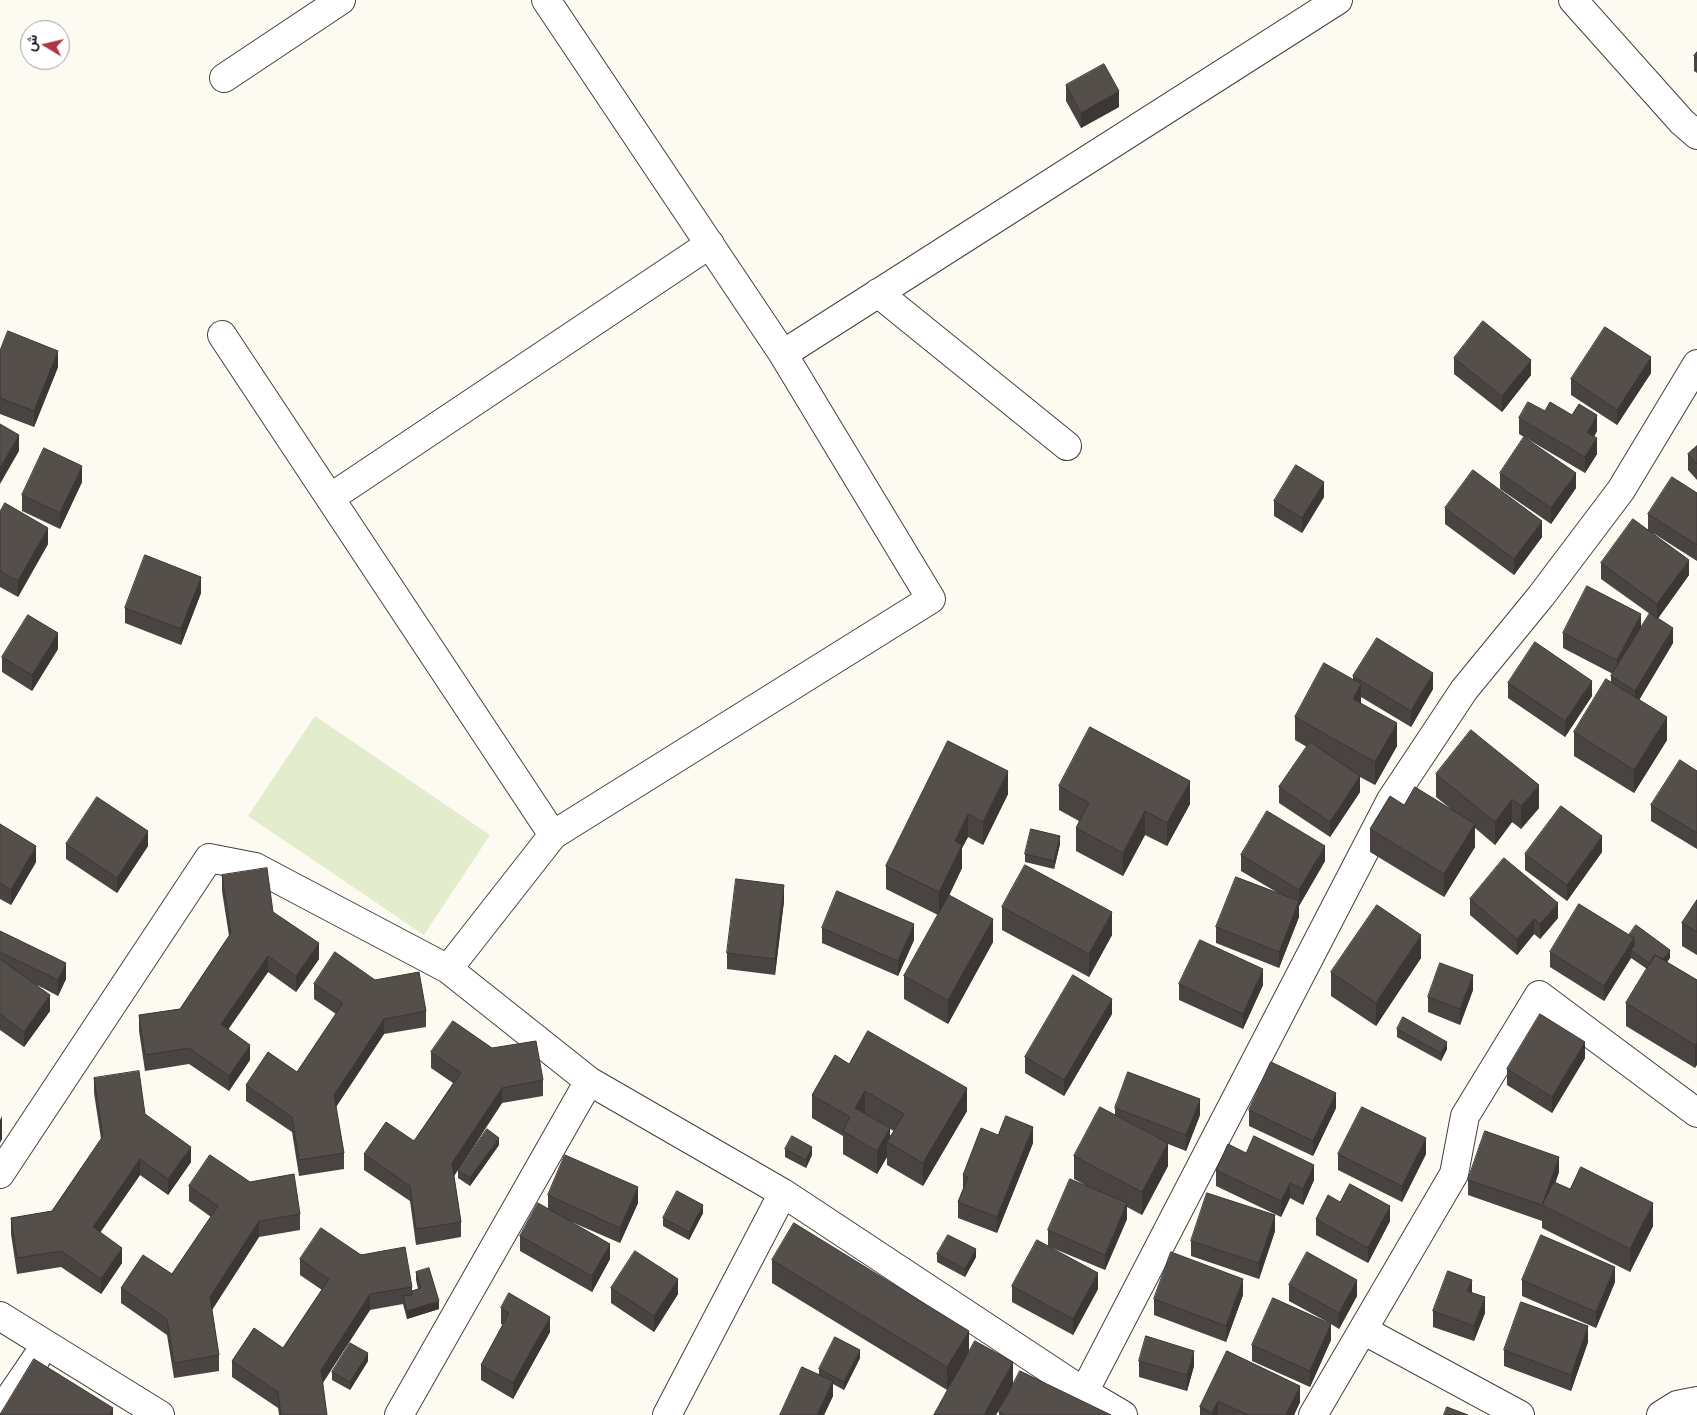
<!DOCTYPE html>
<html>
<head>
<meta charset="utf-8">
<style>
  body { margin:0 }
  #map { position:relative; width:1697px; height:1415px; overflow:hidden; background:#fdfaf1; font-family:"PT Serif",Vazirmatn,serif }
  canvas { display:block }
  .north { position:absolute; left:20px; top:20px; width:50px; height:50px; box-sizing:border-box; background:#fff; border:1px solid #9f9f9f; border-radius:50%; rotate:279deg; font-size:14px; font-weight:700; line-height:20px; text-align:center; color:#0e0e0e }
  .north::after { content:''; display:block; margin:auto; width:18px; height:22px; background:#ae3645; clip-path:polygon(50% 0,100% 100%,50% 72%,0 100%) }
</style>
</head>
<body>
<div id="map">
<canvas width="1697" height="1415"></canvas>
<div class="north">ش</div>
</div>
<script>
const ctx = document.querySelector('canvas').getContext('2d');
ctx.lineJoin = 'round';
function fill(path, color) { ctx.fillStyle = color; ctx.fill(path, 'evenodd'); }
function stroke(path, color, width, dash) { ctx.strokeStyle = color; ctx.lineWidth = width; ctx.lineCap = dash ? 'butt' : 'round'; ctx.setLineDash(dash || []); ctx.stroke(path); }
const pitch = new Path2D(`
  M315 716 490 835 424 935 248 816Z`);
const minor = new Path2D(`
  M546 0 783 354
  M1573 0 1682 122 1697 135
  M224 78 341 0
  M878 293 1067 446
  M222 335 553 835
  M330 498 710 244
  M0 1174 209 858 255 867 448 969
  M783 1193 1084 1392 1123 1415
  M0 1316 160 1415
  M1363 1330 1520 1415
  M1084 1392 1391 800 1464 690 1541 596 1621 490 1697 364
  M0 1412 36 1359
  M399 1415 589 1081
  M667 1415 783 1193 589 1081 448 969 553 835 931 599 783 354 1338 0
  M1313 1415 1454 1174 1465 1116 1539 995 1697 1113
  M1661 1415 1677 1405 1697 1401`);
const wall = new Path2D(`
  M1697 52V73L1694 71V56Z
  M1066 85 1119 107 1081 128 1066 101Z
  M0 351 58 367 34 427 0 414Z
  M1454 358 1531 375 1502 412 1454 374Z
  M1651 373 1617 425 1571 395V379Z
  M1545 411 1572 415 1597 431 1594 437 1597 454 1585 473 1519 434V418Z
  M1697 446V480L1688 470V454Z
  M1500 473 1576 488 1551 524 1500 489Z
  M82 482 60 529 22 511V495Z
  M1697 493V561L1653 533 1689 575 1658 618 1673 643 1639 700 1667 740 1634 793 1574 756V732L1611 682V676L1613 674 1563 648V633L1641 628 1650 614 1601 579V563L1648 529V514Z
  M1324 497 1302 533 1274 516V501Z
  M1445 508 1542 537 1514 575 1445 524Z
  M0 512 48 544 18 597 0 587Z
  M201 593 181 645 125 623V608Z
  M58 649 32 691 2 672V657Z
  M1353 676 1433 689 1411 727 1361 697V703L1397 746 1375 785 1360 777V792L1330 837 1279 803V787L1307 747 1295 740V717L1353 680Z
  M1508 683 1592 696 1565 737 1508 698Z
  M948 741 1008 794 983 845 968 837 962 848V868L949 896 993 942 948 1024 904 999V976L938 915 886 889V866Z
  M1697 771V849L1651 821V805Z
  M1436 774 1539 808 1521 829 1512 822 1495 845 1475 828V847L1444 897 1370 852V829L1404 805 1451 809 1436 797Z
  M1059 786 1190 804 1167 846 1145 835 1123 876 1076 851V828L1079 821 1059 810Z
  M0 824 36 862 11 905 0 899Z
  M66 844 148 846 117 893 66 859Z
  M1060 844 1054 869 1025 862V854Z
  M1602 852 1567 901 1525 870V854Z
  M1241 855 1325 861 1299 906V917L1279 968 1216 943V927L1278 893 1241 871Z
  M222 875 273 912 319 959 296 992 268 972 228 1029 250 1060 229 1091 189 1064 145 1071 139 1031V1015L180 1009 229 936 222 891Z
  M1470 899 1558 918 1540 939 1534 934 1517 955 1470 915Z
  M1697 900V955L1682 946V923Z
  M784 901 775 975 727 969V953Z
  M1002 907 1112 935 1089 977 1002 930Z
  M822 928 914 940 898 976 822 943Z
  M0 931 66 979 58 996 37 985 50 1011 24 1047 0 1030Z
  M1629 935 1670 958 1667 962 1697 980 1695 1068 1626 1026V1003L1647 969 1631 958 1604 1001 1550 967V952Z
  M1421 958 1376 1026 1331 996V972Z
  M375 980 426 1011V1027L384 1034 336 1107 344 1153V1169L299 1176 292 1132 246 1101V1085L297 1072 336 1014 314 999V984Z
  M1179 984 1263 985 1243 1029 1179 1000Z
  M1473 990 1460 1025 1428 1012V997Z
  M1112 1014 1064 1096 1025 1073V1057Z
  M1397 1029 1447 1049 1441 1061 1397 1037Z
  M492 1048 543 1080V1096L502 1103 461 1166 499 1145 470 1186 458 1178V1170L454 1176 461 1222V1237L416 1245 410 1201 364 1170V1154L414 1141 453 1083 431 1068V1052Z
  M1585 1058 1552 1113 1507 1085V1069Z
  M849 1064 967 1111 923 1186 887 1165V1157L877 1174 843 1154V1136L812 1118V1095ZM890 1129 894 1131 890 1136Z
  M94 1078 145 1114 191 1162 168 1195 140 1175 100 1232 122 1263 101 1294 61 1267 17 1274 11 1234V1218L52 1211 101 1139 94 1093Z
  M1115 1108 1200 1115 1186 1151 1168 1144V1166L1142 1215 1127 1207V1219L1105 1270 1050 1247 1098 1289 1073 1335 1012 1302V1286L1048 1245V1230L1085 1185 1074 1179V1156L1115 1114Z
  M1336 1108 1313 1156 1249 1126V1110Z
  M998 1135 1033 1143 997 1233 958 1218V1202L963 1190V1175Z
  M785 1149 812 1155 806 1168 785 1157Z
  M1246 1153 1314 1180 1303 1205 1290 1198 1281 1217 1216 1186V1170Z
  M1338 1154H1426L1402 1202 1338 1170Z
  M1559 1172 1555 1183 1653 1226 1630 1272 1542 1228V1220V1221L1468 1195V1180Z
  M250 1182 300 1214V1230L259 1237 212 1310 219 1355V1371L174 1378 167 1335 121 1303V1288L172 1274 211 1217 189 1201V1186Z
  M548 1195 638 1203 620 1243 567 1220 610 1259 592 1292 520 1251V1236L548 1209Z
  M1340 1202 1390 1221 1368 1263 1316 1235V1219Z
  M703 1213 689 1240 663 1226V1218Z
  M1275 1231 1259 1279 1191 1256V1241Z
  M937 1254 976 1257 965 1277 937 1262Z
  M361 1255 412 1287V1291L418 1289 416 1280V1272L439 1309 407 1319 403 1304 370 1310 322 1383 327 1415H279L278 1408 232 1377V1361L283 1348 322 1290 300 1275V1259Z
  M772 1260 969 1352 1013 1385 1111 1415H999V1412L1009 1393 996 1415H934L959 1370 947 1390 772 1283Z
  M1522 1280 1615 1282 1596 1328 1522 1296Z
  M1289 1285 1357 1296 1339 1329 1331 1324V1340L1310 1387 1252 1361V1345L1331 1324 1289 1301Z
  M611 1288 678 1294 654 1332 611 1303Z
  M1472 1292 1485 1313 1474 1341 1433 1327V1311Z
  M1243 1295 1226 1342 1154 1315V1299Z
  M501 1308 550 1332 513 1399 481 1380V1365L503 1325 501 1324Z
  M1588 1342 1571 1391 1504 1366V1350Z
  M1227 1351 1300 1402 1294 1415H1200V1407Z
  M860 1358 844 1390 833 1384V1396L824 1415H780L819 1374V1369Z
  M368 1361 350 1390 332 1380V1372Z
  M1139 1361 1194 1366 1187 1391 1139 1377Z`);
const shadedWall = new Path2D(`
  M1119 91V107L1081 128V113Z
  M58 351V367L34 427V411Z
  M1651 357V373L1617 425V410Z
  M1531 360V375L1502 412V396Z
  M1597 415V431L1587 448V433Z
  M19 435V451L0 484V468Z
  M1597 438V454L1585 473V457Z
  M82 466V482L60 529V513Z
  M1576 473V488L1551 524V508Z
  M1324 482V497L1302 533V518Z
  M1542 521V537L1514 575V559Z
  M48 528V544L18 597V581Z
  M1689 560V575L1657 620V604Z
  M201 577V593L181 645V629Z
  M1641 614V629L1617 676V660Z
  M1673 628V643L1635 707V691Z
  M58 633V649L32 691V675Z
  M1433 673V689L1411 727V711Z
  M1592 681V696L1565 737V721Z
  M1361 684V707L1353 699Z
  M1667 717V740L1634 793V770Z
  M1397 723V746L1375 785V762Z
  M1008 771V794L983 845V822Z
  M1360 776V792L1330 837V822Z
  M1190 781V804L1167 846V823Z
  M1539 785V808L1521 829V806Z
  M1512 799V822L1495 845V822Z
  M1145 811V835L1123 876V853Z
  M968 814V837L962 848V868L939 915V892L955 841Z
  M1475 824V847L1444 897V874Z
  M148 831V846L117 893V878Z
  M1060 836V844L1054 869V861Z
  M1602 836V852L1567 901V885Z
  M36 846V862L11 905V890Z
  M1325 846V861L1299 906V890Z
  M784 885V901L775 975V959Z
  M1299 901V917L1279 968V952Z
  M1558 903V918L1540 939V924Z
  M1112 912V935L1089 977V954Z
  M993 919V942L948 1024V1000Z
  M1534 919V934L1517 955V939Z
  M914 924V940L898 976V961Z
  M1421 935V958L1376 1026V1003Z
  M1634 938V952L1631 950V958L1604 1001V986Z
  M319 943V959L296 992V976Z
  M1670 950V958L1657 976V968Z
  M268 956V972L221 1040V1024Z
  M66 963V979L58 996V980Z
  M1263 969V985L1243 1029V1014Z
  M1473 975V990L1460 1025V1009Z
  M50 995V1011L24 1047V1032Z
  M1112 999V1014L1064 1096V1080Z
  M384 1019V1034L334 1110V1095Z
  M1447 1042V1049L1441 1061V1053Z
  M1585 1042V1058L1552 1113V1097Z
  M1697 1042V1065L1695 1068V1045Z
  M250 1045V1060L229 1091V1076Z
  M502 1088V1103L452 1179V1163Z
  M967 1088V1111L923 1186V1163Z
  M865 1091V1114L855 1108Z
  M1336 1093V1108L1313 1156V1141Z
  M1200 1099V1115L1186 1151V1135Z
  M2 1116V1139L0 1143V1120Z
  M1033 1127V1143L997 1233V1217Z
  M890 1128V1144L887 1142V1157L877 1174V1151Z
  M499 1138V1145L470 1186V1178Z
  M1426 1138V1154L1402 1202V1186Z
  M1168 1143V1166L1142 1215V1192Z
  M191 1147V1162L168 1195V1179Z
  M812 1147V1155L806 1168V1160Z
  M1559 1157V1172L1547 1207 1542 1205V1221V1205Z
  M140 1159V1175L93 1243V1227Z
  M1314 1165V1180L1303 1205V1189Z
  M1290 1183V1198L1281 1217V1201Z
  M638 1187V1203L620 1243V1228Z
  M1127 1203V1219L1105 1270V1255Z
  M1653 1203V1226L1630 1272V1249Z
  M703 1205V1213L689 1240V1232Z
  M1390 1206V1221L1368 1263V1248Z
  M1275 1215V1231L1259 1279V1263Z
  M259 1221V1237L210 1313V1297Z
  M610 1244V1259L592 1292V1276Z
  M122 1248V1263L101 1294V1279Z
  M976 1249V1257L965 1277V1269Z
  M1615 1267V1282L1596 1328V1312Z
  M1098 1273V1289L1073 1335V1319Z
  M678 1279V1294L654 1332V1316Z
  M1243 1279V1295L1226 1342V1326Z
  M1357 1280V1296L1339 1329V1313Z
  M1472 1280V1295L1467 1291Z
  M370 1294V1310L321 1386V1370Z
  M1485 1297V1313L1474 1341V1326Z
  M439 1301V1309L407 1319V1311Z
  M550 1317V1332L513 1399V1383Z
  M1331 1324V1340L1310 1387V1371Z
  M1588 1326V1342L1571 1391V1375Z
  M969 1331V1354L947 1390V1367Z
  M860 1350V1358L844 1390V1382Z
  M1194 1351V1366L1187 1391V1375Z
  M368 1353V1361L350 1390V1382Z
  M1013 1362V1386L996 1415H984Z
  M833 1381V1396L824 1415H817Z
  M1300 1386V1402L1294 1415H1286Z
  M1218 1401V1415H1212V1413Z
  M113 1408V1415H109Z`);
const building = new Path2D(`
  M1697 52V58L1694 56Z
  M1104 64 1119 91 1081 113 1066 85Z
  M1483 321 1531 360 1502 396 1454 358Z
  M1605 327 1651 357 1617 410 1571 379Z
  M8 331 58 351 34 411 0 398V351Z
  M1528 402 1545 411 1550 402 1572 415 1579 404 1597 415 1587 433 1597 438 1585 457 1519 418Z
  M0 424 19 435 0 468Z
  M1524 437 1576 473 1551 508 1500 473Z
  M1697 446V464L1688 454Z
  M44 448 82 466 60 513 22 495Z
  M1296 465 1324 482 1302 518 1274 501Z
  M1473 470 1542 521 1514 559 1445 508Z
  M1672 477 1697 493V545L1648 514Z
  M5 503 48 528 18 581 0 571V512Z
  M1633 519 1689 560 1657 604 1601 563Z
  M145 555 201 577 181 629 125 608Z
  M1587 586 1641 614 1617 660 1563 633Z
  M1650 613 1673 628 1635 691 1611 676Z
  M28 615 58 633 32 675 2 657Z
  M1377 638 1433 673 1411 711 1353 676Z
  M1535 642 1592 681 1565 721 1508 683Z
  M1324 663 1361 684 1353 699 1397 723 1375 762 1295 717Z
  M1606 679 1667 717 1634 770 1574 732Z
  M1090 727 1190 781 1167 823 1145 811 1123 853 1076 828 1089 803 1059 786Z
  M1471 730 1539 785 1521 806 1512 799 1495 822 1436 774Z
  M948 741 1008 771 983 822 968 814 955 841 962 845 939 892 886 866Z
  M1310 742 1360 776 1330 822 1279 787Z
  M1680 760 1697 771V833L1651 805Z
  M1415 787 1475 824 1444 874 1370 829 1390 796 1404 805Z
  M97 797 148 831 117 878 66 844Z
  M1561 806 1602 836 1567 885 1525 854Z
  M1267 811 1325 846 1299 890 1241 855Z
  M0 824 36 846 11 890 0 883Z
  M1031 829 1060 836 1054 861 1025 854Z
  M1504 858 1558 903 1540 924 1534 919 1517 939 1470 899Z
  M1025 865 1112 912 1089 954 1002 907Z
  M267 868 273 912 319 943 296 976 268 956 221 1024 250 1045 229 1076 189 1048 145 1055 139 1015 180 1009 231 933 222 875Z
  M1236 877 1299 901 1279 952 1216 927Z
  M736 879 784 885 775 959 727 953Z
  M837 891 914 924 898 961 822 928Z
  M949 895 993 919 948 1000 904 976Z
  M1697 900V932L1682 923Z
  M1579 904 1634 938 1604 986 1550 952Z
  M1377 905 1421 935 1376 1003 1331 972Z
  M1636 925 1670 950 1663 959 1655 955 1650 964 1631 950 1634 946V938L1629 935Z
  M0 931 66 963 58 980 0 952Z
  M1200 940 1263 969 1243 1014 1179 984Z
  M335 952 375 980 419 972 426 1011 384 1019 334 1095 344 1153 299 1160 292 1117 246 1085 268 1052 297 1072 343 1003 314 984Z
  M1655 955 1697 980V1042L1695 1045 1626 1003Z
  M0 959 50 995 24 1032 0 1014Z
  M1440 963 1473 975 1460 1009 1428 997Z
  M1073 975 1112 999 1064 1080 1025 1057Z
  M1540 1014 1585 1042 1552 1097 1507 1069Z
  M1403 1017 1447 1042 1441 1053 1397 1029Z
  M453 1021 492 1048 536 1041 543 1080 502 1088 452 1163 461 1222 416 1229 410 1186 364 1154 386 1122 414 1141 461 1073 431 1052Z
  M868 1031 967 1088 923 1163 887 1142 904 1114 865 1091 855 1108 890 1128 877 1151 843 1131 850 1117 812 1095 835 1055 849 1064Z
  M1271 1062 1336 1093 1313 1141 1249 1110Z
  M139 1071 145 1114 191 1147 168 1179 140 1159 93 1227 122 1248 101 1279 61 1251 17 1258 11 1218 52 1211 103 1136 94 1078Z
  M1128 1072 1200 1099 1186 1135 1115 1108Z
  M1100 1107 1168 1143 1142 1192 1074 1156Z
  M1362 1107 1426 1138 1402 1186 1338 1154Z
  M1006 1116 1033 1127 997 1217 958 1202 968 1177 963 1175 981 1128 998 1135Z
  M487 1129 499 1138 470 1178 458 1170Z
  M1485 1131 1559 1157 1542 1205 1468 1180Z
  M792 1136 812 1147 806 1160 785 1149Z
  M1254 1136 1314 1165 1303 1189 1290 1183 1281 1201 1216 1170 1228 1144 1246 1153Z
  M210 1155 250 1182 294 1174 300 1214 259 1221 210 1297 219 1355 174 1363 167 1319 121 1288 143 1255 172 1274 218 1206 189 1186Z
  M565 1155 638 1187 620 1228 548 1195Z
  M1581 1167 1653 1203 1630 1249 1542 1205 1554 1182 1570 1189Z
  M1070 1179 1127 1203 1105 1255 1048 1230Z
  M1350 1184 1390 1206 1368 1248 1316 1219 1328 1195 1340 1202Z
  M677 1191 703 1205 689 1232 663 1218Z
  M1207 1193 1275 1215 1259 1263 1191 1241Z
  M538 1203 610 1244 592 1276 520 1236Z
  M794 1223 969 1331 947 1367 772 1260Z
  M321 1228 361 1255 405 1247 412 1287 370 1294 321 1370 327 1415H281L278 1392 232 1361 254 1328 283 1348 329 1279 300 1259Z
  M948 1235 976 1249 965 1269 937 1254Z
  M1541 1235 1615 1267 1596 1312 1522 1280Z
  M1037 1240 1098 1273 1073 1319 1012 1286Z
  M635 1251 678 1279 654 1316 611 1288Z
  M1171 1252 1243 1279 1226 1326 1154 1299Z
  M1307 1252 1357 1280 1339 1313 1289 1285Z
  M429 1268 439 1301 407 1311 403 1296 412 1295V1291L421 1288 416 1272Z
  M1448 1271 1472 1280 1467 1291 1485 1297 1474 1326 1433 1311Z
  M509 1293 550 1317 513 1383 481 1365 509 1313 501 1308Z
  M1273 1298 1331 1324 1310 1371 1252 1345Z
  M1521 1302 1588 1326 1571 1375 1504 1350Z
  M1146 1336 1194 1351 1187 1375 1139 1361Z
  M835 1337 860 1350 844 1382 819 1369Z
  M975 1341 1013 1362 984 1415H934Z
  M350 1343 368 1353 350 1382 332 1372Z
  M1227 1351 1300 1386 1286 1415H1248L1218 1401 1212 1413 1200 1407Z
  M34 1359 113 1408 109 1415H0Z
  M802 1367 833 1381 817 1415H780Z
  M1020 1371 1111 1415H1005L999 1412Z
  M1447 1407 1468 1415H1444Z`);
fill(pitch, '#e4ecce');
stroke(minor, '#414141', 30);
stroke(minor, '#fff', 28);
fill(wall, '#494441');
fill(shadedWall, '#3c3735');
fill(building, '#554f4c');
stroke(building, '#3c3735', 1);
</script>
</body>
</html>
